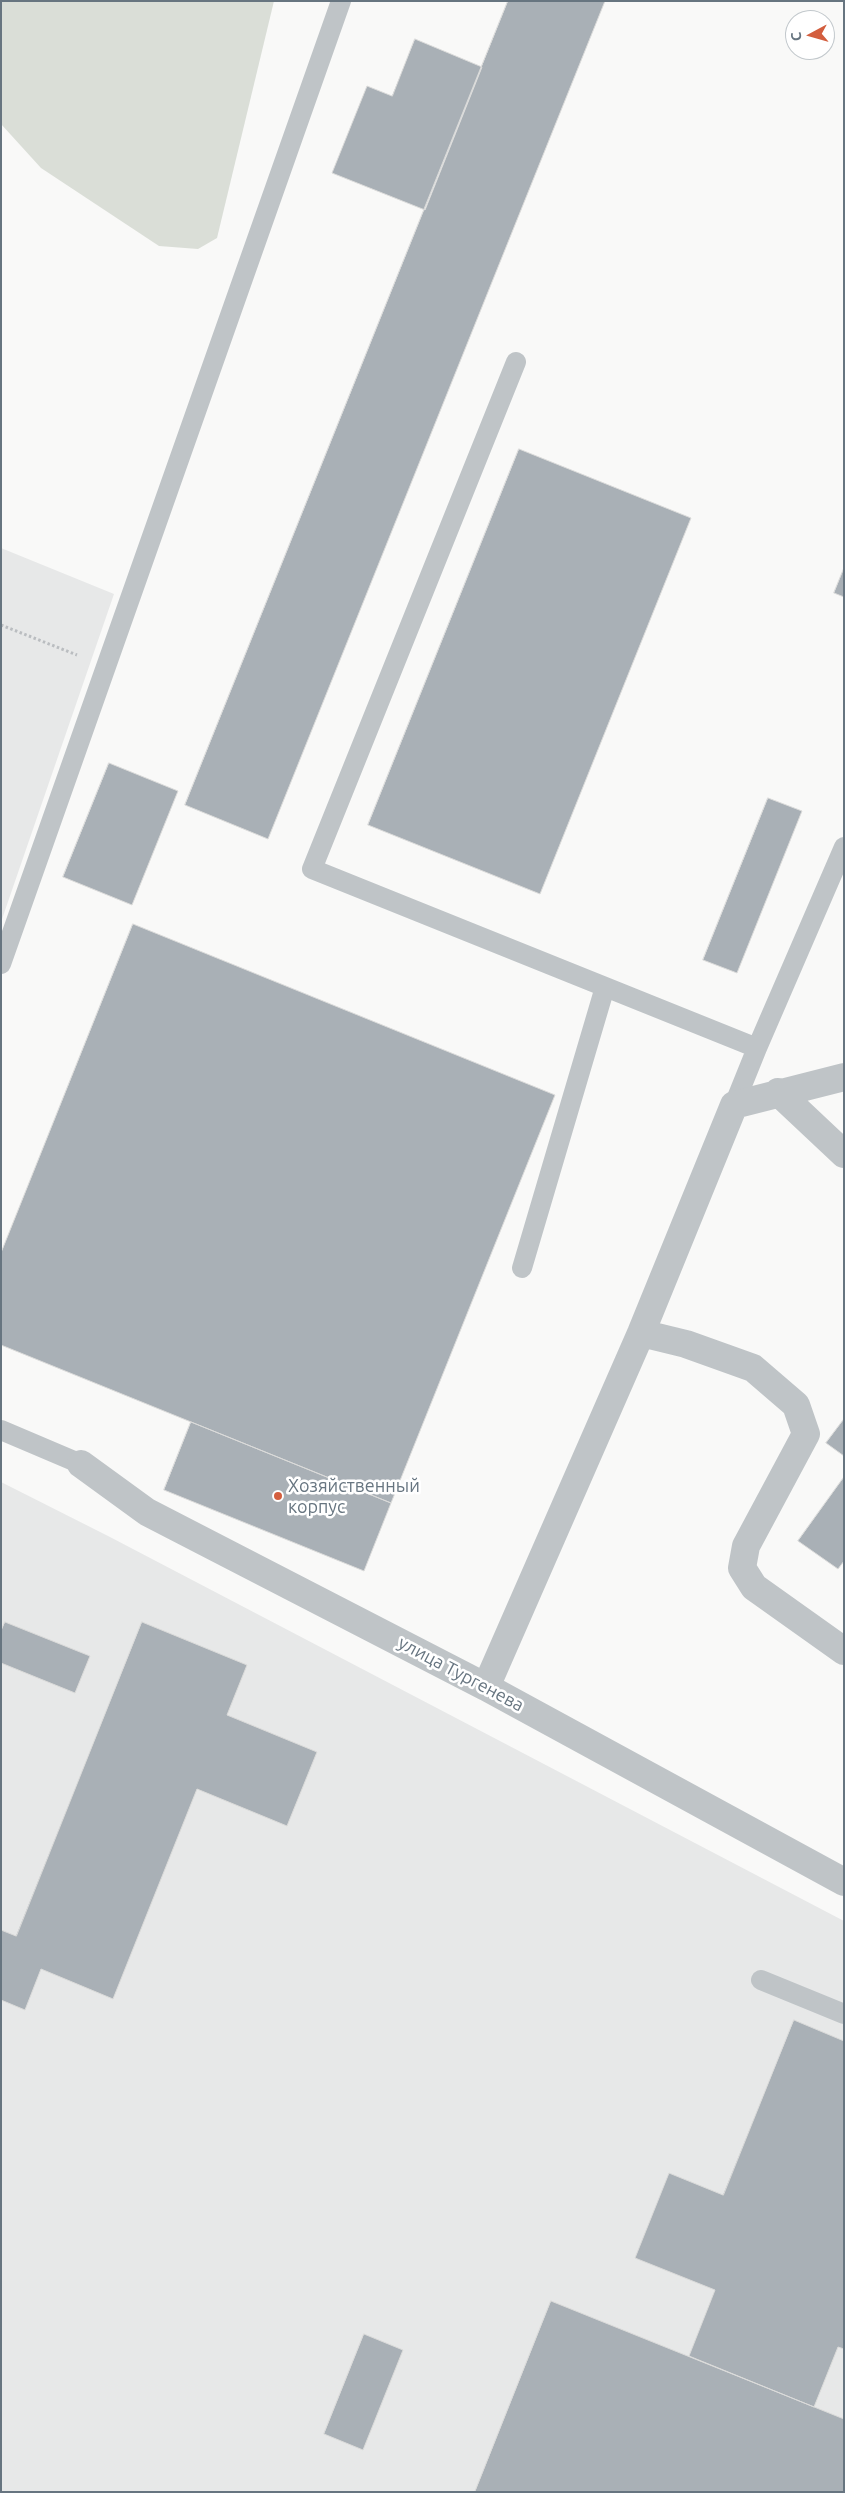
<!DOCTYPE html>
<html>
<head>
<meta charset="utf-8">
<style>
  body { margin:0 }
  #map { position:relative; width:845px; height:2493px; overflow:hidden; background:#f9f9f8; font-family:Ubuntu,sans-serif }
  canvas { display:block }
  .frame { position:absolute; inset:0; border:2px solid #677580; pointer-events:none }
  .north { position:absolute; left:785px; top:10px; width:50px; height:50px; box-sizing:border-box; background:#fff; border:1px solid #c2c8cc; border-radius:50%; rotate:264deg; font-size:14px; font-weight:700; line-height:20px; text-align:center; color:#677580 }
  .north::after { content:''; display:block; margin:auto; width:18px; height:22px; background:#d35e3e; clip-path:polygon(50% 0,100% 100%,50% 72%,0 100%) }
</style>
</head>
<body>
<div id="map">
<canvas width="845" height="2493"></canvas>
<div class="frame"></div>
<div class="north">С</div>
</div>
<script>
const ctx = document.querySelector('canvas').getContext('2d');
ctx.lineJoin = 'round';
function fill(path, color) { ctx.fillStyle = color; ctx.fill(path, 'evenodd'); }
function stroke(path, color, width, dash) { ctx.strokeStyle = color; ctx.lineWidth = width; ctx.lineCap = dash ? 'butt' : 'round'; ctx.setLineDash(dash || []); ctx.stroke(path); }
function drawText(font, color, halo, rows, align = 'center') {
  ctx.font = font + ' Ubuntu,sans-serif'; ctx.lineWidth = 5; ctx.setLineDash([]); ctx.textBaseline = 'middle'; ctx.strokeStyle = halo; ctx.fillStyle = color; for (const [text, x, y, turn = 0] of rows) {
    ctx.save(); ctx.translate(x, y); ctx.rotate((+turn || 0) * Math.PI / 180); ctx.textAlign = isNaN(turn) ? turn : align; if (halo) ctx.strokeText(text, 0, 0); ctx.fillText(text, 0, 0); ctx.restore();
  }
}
const built = new Path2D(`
  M1 548 114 594 1 922Z
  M1 1482 110 1537 844 1921V2492H1Z`);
const green = new Path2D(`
  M1 1H274L217 238 198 249 159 246 41 168 1 124Z`);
const building = new Path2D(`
  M508 1H605L268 839 185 805Z
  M415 39 482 67 425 210 332 173 367 86 392 96Z
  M519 449 691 518 540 894 368 825Z
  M844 568V597L834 593Z
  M109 763 178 791 132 905 63 877Z
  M768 798 802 811 737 973 703 960Z
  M133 924 555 1095 391 1503 1 1345V1253Z
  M844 1419V1456L826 1443Z
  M191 1422 391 1503 364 1571 164 1490Z
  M844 1477V1561L838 1569 798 1541Z
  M5 1622 90 1656 75 1693 1 1663V1631Z
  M142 1622 247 1665 227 1715 317 1752 287 1826 197 1789 113 1999 41 1969 25 2010 1 2000V1930L16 1936Z
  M794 2020 844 2041V2349L838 2347 814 2407 689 2356 715 2290 635 2258 669 2173 723 2195Z
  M551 2301 844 2419V2492H475Z
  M364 2334 403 2350 363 2450 324 2434Z`);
const path = new Path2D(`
  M1 625 77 655`);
const lane = new Path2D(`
  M516 362 312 869 757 1048 734 1105
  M1 964 341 1
  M757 1048 844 847
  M522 1268 605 987
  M1 1430 81 1464
  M761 1980 844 2014`);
const street = new Path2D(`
  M778 1092 844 1154
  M641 1333 686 1344 753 1368 796 1405 806 1434 746 1546 742 1568 754 1587 844 1651
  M81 1464 147 1512 486 1687 844 1882
  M486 1687 641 1333 734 1105 844 1077`);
const markers = [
  [278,1496,5,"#d35e3e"]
];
const poiNames = [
  ["Хозяйственный",288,1486],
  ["корпус",288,1507]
];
const streetNames = [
  ["улица Тургенева",461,1674,28]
];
fill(built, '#e7e8e8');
fill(green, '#daded7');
fill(building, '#a9b0b6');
stroke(building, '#dbdbda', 1);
stroke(path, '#babdc0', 3, [2.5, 2.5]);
stroke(lane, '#bfc4c7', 20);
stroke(street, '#bfc4c7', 28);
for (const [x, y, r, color] of markers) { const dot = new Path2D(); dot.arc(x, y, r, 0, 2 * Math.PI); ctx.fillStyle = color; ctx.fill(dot); stroke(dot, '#fff', 2); }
drawText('18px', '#677580', '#fff', poiNames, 'left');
drawText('18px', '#677580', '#fff', streetNames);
</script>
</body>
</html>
